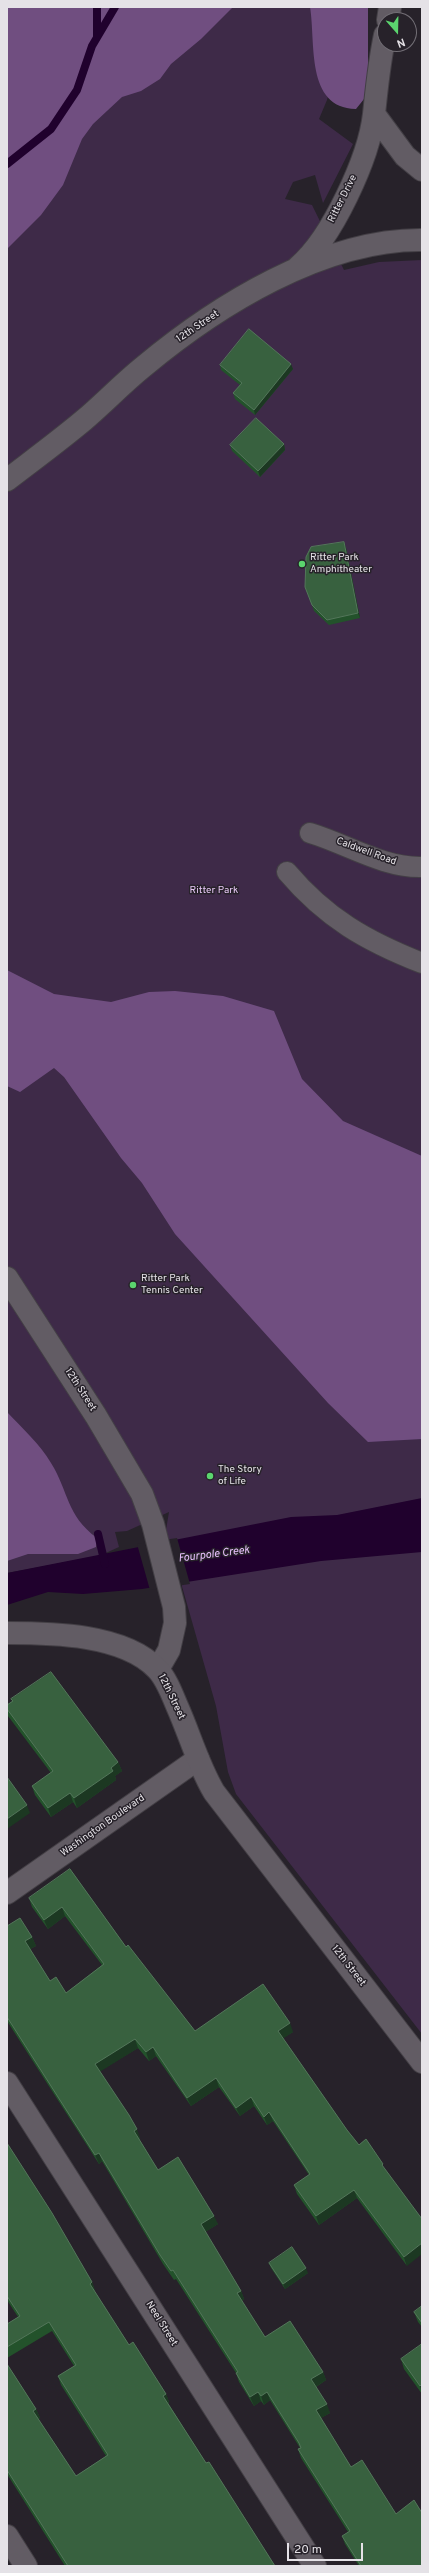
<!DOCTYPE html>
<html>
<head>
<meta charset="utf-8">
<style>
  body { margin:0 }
  #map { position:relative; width:429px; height:2573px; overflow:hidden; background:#27222a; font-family:Overpass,sans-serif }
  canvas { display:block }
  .frame { position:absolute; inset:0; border:8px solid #e5e2e7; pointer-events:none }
  .north { position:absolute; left:377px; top:12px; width:40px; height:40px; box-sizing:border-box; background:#27222a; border:1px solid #736f76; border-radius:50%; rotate:160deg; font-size:11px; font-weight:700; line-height:16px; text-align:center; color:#e5e2e7 }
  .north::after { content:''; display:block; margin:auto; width:14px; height:18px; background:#5bd56e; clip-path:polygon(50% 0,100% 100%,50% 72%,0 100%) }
  .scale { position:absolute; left:287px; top:2543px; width:76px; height:18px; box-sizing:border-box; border:2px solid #e5e2e7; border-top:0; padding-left:5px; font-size:12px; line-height:14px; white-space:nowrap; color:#e5e2e7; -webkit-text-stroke:3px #27222a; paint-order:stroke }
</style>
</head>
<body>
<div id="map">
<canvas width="429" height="2573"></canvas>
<div class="frame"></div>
<div class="north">N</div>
<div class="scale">20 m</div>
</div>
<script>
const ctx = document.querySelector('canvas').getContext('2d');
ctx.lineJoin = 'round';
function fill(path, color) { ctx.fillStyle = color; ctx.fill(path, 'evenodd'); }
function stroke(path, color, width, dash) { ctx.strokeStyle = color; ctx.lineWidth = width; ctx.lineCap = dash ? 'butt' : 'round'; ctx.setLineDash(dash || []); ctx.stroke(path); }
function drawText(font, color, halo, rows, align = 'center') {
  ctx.font = font + ' Overpass,sans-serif'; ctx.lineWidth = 3; ctx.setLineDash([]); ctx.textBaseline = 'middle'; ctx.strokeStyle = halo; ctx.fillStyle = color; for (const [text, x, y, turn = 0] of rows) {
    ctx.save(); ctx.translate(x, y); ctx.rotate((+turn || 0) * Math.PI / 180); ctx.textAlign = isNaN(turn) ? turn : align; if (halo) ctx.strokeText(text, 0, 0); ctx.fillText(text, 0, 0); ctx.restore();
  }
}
const green = new Path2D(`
  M7 7H350L327 100 319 119 353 144 323 203 315 175 293 182 285 199 312 205 344 270 379 262 422 260V2034L236 1794 228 1772 216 1706 166 1530 169 1512 127 1531 115 1532 119 1547 99 1556 7 1573Z`);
const forest = new Path2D(`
  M7 7H233L201 39 171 64 160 79 141 91 122 97 93 124 82 139 63 185 41 215 7 249Z
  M310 7H368V94L356 109C305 108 316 42 310 7Z
  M7 970 54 994 111 1002 149 992 175 991 223 996 274 1011 302 1079 343 1121 422 1156V1439L368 1442 328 1403 175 1234 142 1183 121 1158 64 1077 54 1068 20 1092 7 1086Z
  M7 1412C22 1428 40 1444 51 1463 69 1492 66 1515 97 1538L96 1547 78 1554H28L7 1561Z`);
const water = new Path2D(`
  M422 1498V1552L321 1561 142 1589 83 1594 48 1592 7 1605V1573L291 1517 337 1515Z`);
const pier = new Path2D(`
  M177 1538 190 1584 150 1590 137 1544Z`);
const stream = new Path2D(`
  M97 7V36
  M7 164 51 129 77 90 92 46 115 7
  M98 1534 105 1564`);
const pedestrian = new Path2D(`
  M310 833C347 844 383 868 422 867
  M287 872C326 918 366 941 422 963`);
const minor = new Path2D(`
  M388 20 390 7
  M374 114 405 156 422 170
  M298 267C332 238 369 158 374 114 377 86 379 63 385 35
  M7 480C33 460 59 441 84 420 104 403 122 384 143 367 216 306 323 239 422 240
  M7 1278 96 1416 142 1494 153 1524 174 1607 175 1623 169 1650 158 1669
  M7 1893 198 1759
  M7 2083 315 2566
  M7 2536 26 2566`);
const tertiary = new Path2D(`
  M7 1633C52 1633 124 1634 157 1669 166 1678 172 1694 177 1706 190 1735 198 1765 214 1792L422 2062`);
const wall = new Path2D(`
  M220 365 293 369 255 415 235 399 233 393 240 385 221 370Z
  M284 444 285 450 260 477 232 451 230 445Z
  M344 542 346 548 360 618 329 625 314 611 305 587Z
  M11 1699 118 1762 122 1771 115 1776 116 1780 77 1808 73 1802 51 1817 35 1795 32 1786 51 1773 8 1716 7 1712V1705L12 1701Z
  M70 1869 126 1947 195 2031 293 2032 283 2038 347 2130 359 2145 366 2139 407 2266 357 2198 319 2225 297 2194 294 2185 309 2175 273 2121 267 2125 254 2106 240 2116 219 2087 191 2106 156 2056 149 2061 138 2048 100 2071 140 2138 139 2139 158 2170 218 2224 205 2232 241 2291 244 2299 242 2301 265 2337 323 2372 326 2380 316 2387 330 2413 321 2418 351 2467 422 2566H359L345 2544 342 2536 348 2532 301 2458 298 2449 300 2448 270 2400 264 2405 261 2401 254 2406 239 2382 236 2373 176 2279 174 2280 163 2264 102 2161 99 2164 7 2021V1926L32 1937 36 1946 30 1949 50 1981 66 1993 102 1965 65 1916 48 1929 32 1907 29 1898Z
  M7 2143 92 2282 95 2291H94L129 2345 166 2394 169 2402 168 2403 206 2463 275 2566H65L7 2474V2364L36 2409 40 2418 38 2419 76 2476 106 2456 61 2385 58 2376 74 2366 52 2331 7 2358V2324L18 2317 7 2300Z
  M269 2263 308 2273 285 2289 271 2268Z
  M422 2306V2327L418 2322 414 2312Z
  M422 2344V2394L404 2369 401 2359Z`);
const shadedWall = new Path2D(`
  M291 364 293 369 255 415 254 410Z
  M284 444 285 450 260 477 258 471Z
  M344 542 346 548 360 618 358 613Z
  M118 1762 122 1771 115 1776 116 1780 77 1808 74 1798 111 1768Z
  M70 1793 73 1802 51 1817 48 1808Z
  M27 1805 30 1813 7 1829V1819Z
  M62 1907 65 1916 48 1929 44 1920Z
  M32 1937 36 1946 28 1950 25 1941Z
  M290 2023 293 2032 281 2040 278 2031Z
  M135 2039 138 2048 98 2073 95 2064Z
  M153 2047 156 2056 149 2061 146 2052Z
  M216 2078 219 2087 191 2106 187 2098Z
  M251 2097 254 2106 240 2116 236 2108Z
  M269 2112 273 2121 267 2125 264 2117Z
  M137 2129 140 2138 137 2140 134 2131Z
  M99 2153 102 2161 99 2164 95 2155Z
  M354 2190 357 2198 319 2225 316 2216Z
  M214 2216 218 2224 204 2233 201 2224Z
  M422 2243V2254L407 2266 404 2257Z
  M306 2268 308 2273 285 2289 283 2284Z
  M92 2282 95 2291 93 2292 90 2284Z
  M241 2291 244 2299 241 2302 237 2293Z
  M323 2372 326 2380 314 2388 311 2379Z
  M422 2384V2392L420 2386Z
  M258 2392 261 2401 254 2406 250 2397Z
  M267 2392 270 2400 264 2405 261 2396Z
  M166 2394 169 2402 166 2404 163 2396Z
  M327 2404 330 2413 319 2419 316 2410Z
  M36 2409 40 2418 36 2420 33 2411Z`);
const building = new Path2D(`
  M249 329 291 364 254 410 233 393 242 383 220 365Z
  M256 418 284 444 258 471 230 445Z
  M344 542 358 613 327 620 312 605 305 587 306 557 311 547Z
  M51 1672 118 1762 111 1768 113 1771 74 1798 70 1793 48 1808 32 1786 53 1771 7 1709V1705L13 1701 11 1699Z
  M7 1777 27 1805 7 1819Z
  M70 1869 126 1947 128 1945 195 2031 263 1984 290 2023 278 2031 347 2130 359 2145 366 2139 383 2164 382 2165 422 2219V2243L404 2257 354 2190 316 2216 294 2185 310 2174 269 2112 264 2117 251 2097 236 2108 216 2078 187 2098 153 2047 146 2052 135 2039 95 2064 129 2115 137 2129 134 2131 158 2170 178 2157 214 2216 201 2224 241 2291 237 2293 265 2337 290 2321 323 2372 311 2379 327 2404 316 2410 351 2467 362 2460 396 2514 414 2500 422 2513V2566H361L342 2536 350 2531 298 2449 301 2448 299 2443 267 2392 261 2396 258 2392 250 2397 236 2373 238 2372 173 2270 171 2271 160 2255 99 2153 95 2155 7 2017V1926L20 1918 32 1937 25 1941 50 1981 56 1977 66 1993 104 1964 62 1907 44 1920 29 1898Z
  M7 2143 52 2213 92 2282 90 2284 129 2345 133 2342 166 2394 163 2396 206 2463 209 2462 275 2566H68L7 2470V2364L36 2409 33 2411 76 2476 108 2455 58 2376 76 2365 49 2322 7 2347V2324L20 2316 7 2296Z
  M292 2247 306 2268 283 2284 269 2263Z
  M422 2306V2323L414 2312Z
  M422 2344V2384L420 2386 401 2359Z`);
const markers = [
  [302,564,4,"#5bd56e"],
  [133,1285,4,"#5bd56e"],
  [210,1476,4,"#5bd56e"]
];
const streetNames = [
  ["Ritter Drive",343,199,-63],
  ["12th Street",198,327,-34],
  ["Caldwell Road",366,852,20],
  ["12th Street",80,1390,57],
  ["12th Street",171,1697,64],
  ["Washington Boulevard",103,1826,-35],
  ["12th Street",348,1966,52],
  ["Neel Street",161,2324,58]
];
const poiNames = [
  ["Ritter Park",310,558],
  ["Amphitheater",310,570],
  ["Ritter Park",141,1279],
  ["Tennis Center",141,1291],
  ["The Story",218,1470],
  ["of Life",218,1482]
];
const parkNames = [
  ["Ritter Park",214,891]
];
const waterNames = [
  ["Fourpole Creek",214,1555,-7]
];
fill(green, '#3e2a48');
fill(forest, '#704e80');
fill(water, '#20012d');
fill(pier, '#27222a');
stroke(stream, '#20012d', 8);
stroke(pedestrian, '#433f45', 22);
stroke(minor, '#433f45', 24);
stroke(tertiary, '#433f45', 24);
stroke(pedestrian, '#625c64', 20);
stroke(minor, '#625c64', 22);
stroke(tertiary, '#625c64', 22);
fill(wall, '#23522b');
fill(shadedWall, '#1c3822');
fill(building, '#38613f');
stroke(building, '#53765a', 1);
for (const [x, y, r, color] of markers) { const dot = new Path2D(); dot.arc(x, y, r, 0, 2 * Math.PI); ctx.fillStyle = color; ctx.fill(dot); stroke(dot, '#27222a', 1.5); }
drawText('10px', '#e5e2e7', '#27222a', streetNames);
drawText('10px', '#e5e2e7', '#27222a', poiNames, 'left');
drawText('10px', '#e6c7f5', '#27222a', parkNames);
drawText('italic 11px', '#e8c0fd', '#27222a', waterNames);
</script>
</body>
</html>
